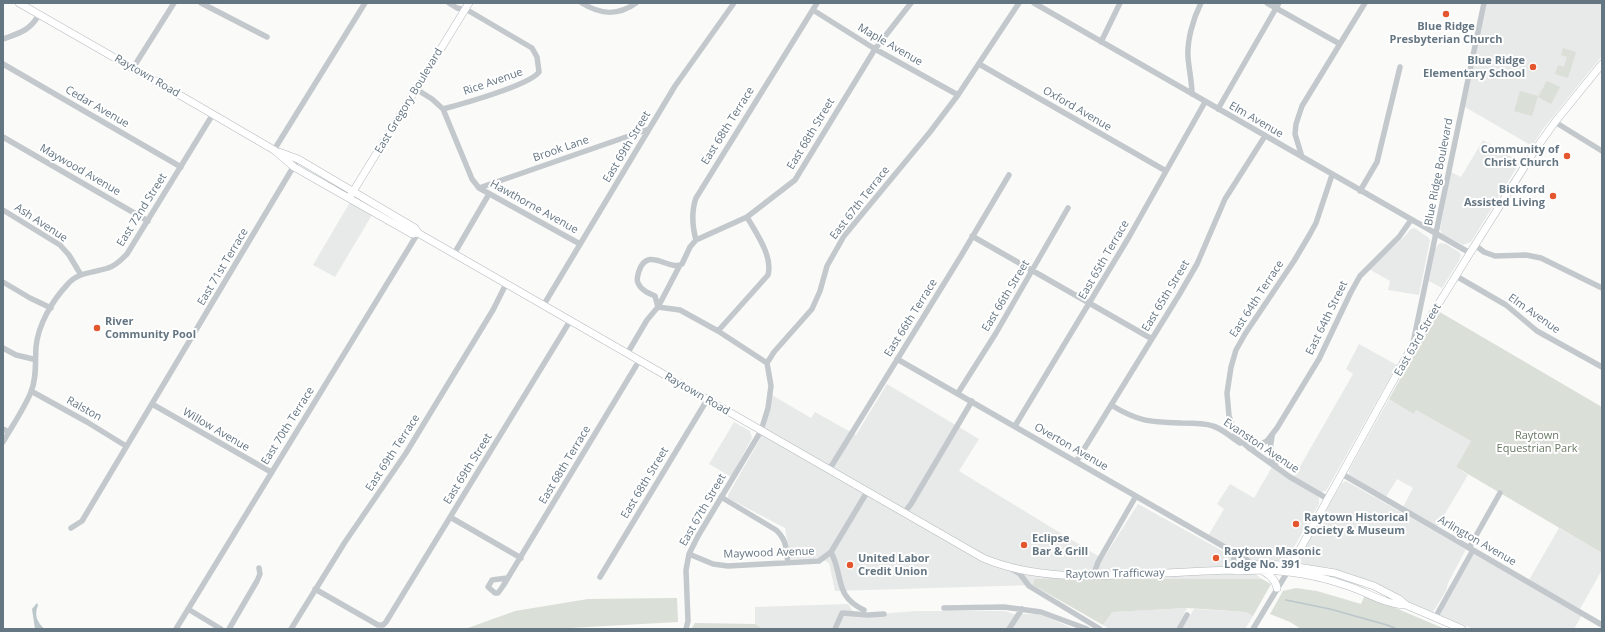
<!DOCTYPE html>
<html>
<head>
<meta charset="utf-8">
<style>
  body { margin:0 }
  #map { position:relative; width:1605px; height:632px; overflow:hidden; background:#fafaf8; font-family:"Open Sans",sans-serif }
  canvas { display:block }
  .frame { position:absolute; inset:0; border:4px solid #657683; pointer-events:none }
</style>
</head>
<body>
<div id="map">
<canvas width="1605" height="632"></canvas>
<div class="frame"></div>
</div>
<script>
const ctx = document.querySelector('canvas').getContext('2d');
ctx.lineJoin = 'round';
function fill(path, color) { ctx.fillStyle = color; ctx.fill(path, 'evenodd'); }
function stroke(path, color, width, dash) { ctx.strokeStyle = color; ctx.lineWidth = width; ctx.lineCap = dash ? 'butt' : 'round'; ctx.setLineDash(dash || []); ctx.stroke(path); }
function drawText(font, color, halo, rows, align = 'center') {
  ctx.font = font + ' "Open Sans",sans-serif'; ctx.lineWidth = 4; ctx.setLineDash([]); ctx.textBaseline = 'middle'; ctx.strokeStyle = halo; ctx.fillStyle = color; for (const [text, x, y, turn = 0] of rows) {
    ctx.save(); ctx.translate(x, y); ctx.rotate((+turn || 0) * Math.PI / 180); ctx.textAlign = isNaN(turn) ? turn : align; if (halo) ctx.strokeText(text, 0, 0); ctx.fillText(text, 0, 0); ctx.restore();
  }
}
const built = new Path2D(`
  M1486 3H1602V56L1543 129 1532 146 1465 107Z
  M1483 140 1520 162 1471 242 1463 245 1442 234 1440 229 1451 172 1461 177Z
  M350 202 372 215 335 277 313 265Z
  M1414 228 1428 237 1430 240 1419 295 1388 290 1390 281 1369 269 1402 239 1411 229Z
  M1440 243 1446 244 1459 252 1461 255 1459 261 1442 288 1429 281 1435 248Z
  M1359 344 1397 365 1326 491 1321 492 1294 477 1353 374 1346 369Z
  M887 384 979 439 959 471 1103 559 1138 504 1230 555 1262 579H1034L1033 585 835 591 829 563 820 558 790 559 785 528 728 498V495L759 441 766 425 772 395 811 418 815 412 856 435Z
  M1389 399 1414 413 1416 410 1471 441 1456 467 1468 475 1437 527 1403 507 1413 488 1397 479 1386 497 1351 476 1349 474V470Z
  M734 422 750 431 752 438 731 477 709 464Z
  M1272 467 1319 497V504L1286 561 1253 562 1208 536 1224 509 1217 504 1230 484 1254 498Z
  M1346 481 1466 549 1448 583 1446 591 1433 612 1321 567 1303 564 1300 561 1301 554 1342 483Z
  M1559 528 1602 553V570L1580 609 1529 580Z
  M1474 554 1582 615 1574 629H1474L1441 616 1440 614Z
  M848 604 856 616 916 611H1005L1014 614H1037L1047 617 1074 629H764L755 624V607Z
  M1187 608 1176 629H1109L1103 625 1111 612Z
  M1194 609 1246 612 1253 616 1245 629H1182Z`);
const green = new Path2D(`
  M1563 48 1576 52 1568 78 1555 74 1558 65 1564 67 1567 57 1561 55Z
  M1547 81 1560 87 1551 104 1538 97Z
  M1520 91 1538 96 1532 116 1514 111Z
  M1438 311 1602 407V553L1456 467 1471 441 1416 410 1414 414 1389 399Z
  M1034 579H1262L1271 584 1253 616 1246 612 1187 608 1112 612 1103 625 1033 585Z
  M1296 588 1317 591 1361 604 1365 595 1445 629H1301L1290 622 1270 614 1283 591Z
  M677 598 678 622 551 629H465L515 611 588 599Z
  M695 623 755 624 764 629H691Z`);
const water = new Path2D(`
  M37 603 38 605C34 616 37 621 44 629H35L32 609Z`);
const stream = new Path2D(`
  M1286 600 1330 609 1387 625 1397 629`);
const minor = new Path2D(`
  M201 3 267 37
  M582 3C601 15 618 16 636 3
  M1034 3 1470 253
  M1267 3 1340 44
  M813 10 875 49 958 95
  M3 39C20 33 29 31 39 15
  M1101 42 1120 3
  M3 64 181 167
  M979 64 1166 171
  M133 68 174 3
  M416 89 432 99 443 109 472 179 479 188 580 244
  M1192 94C1192 82 1189 70 1188 57 1187 40 1193 19 1201 3
  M443 109C462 104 530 85 539 72L537 57 532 48 469 11 457 8 449 3
  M1218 109 1279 3
  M1555 122 1602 151
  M3 137 148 221
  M274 150 365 3
  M1302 157 1295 134 1296 124 1302 106 1365 3
  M1332 175 1316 223 1310 234 1294 261 1245 334 1236 350 1231 367 1227 393 1229 416 1235 433 1240 440 1250 449 1267 441 1277 428 1319 359 1351 292 1360 276 1399 237 1411 220
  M479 188 649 129
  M1360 191 1377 162 1400 67
  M3 210 60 245 69 255 81 275
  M972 236 1152 339
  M696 240 747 217 795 180 875 49 911 3
  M1475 245 1484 252 1495 256 1526 255 1541 258 1602 288
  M454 254 489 194
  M680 265 658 307 680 310 718 331 767 363
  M1456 276 1506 305 1537 331 1602 367
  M3 282 30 298 51 308
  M543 306 675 86 734 3
  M718 331 768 275C773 256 756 233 747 217
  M1413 343 1484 3
  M3 348 16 355 33 359 35 358
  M627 354 647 320 658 307 655 296C648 293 641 290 638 283 636 279 638 275 639 271 648 245 669 272 682 264L690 247 696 240C692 225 691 212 696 198L817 3
  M897 359 1235 553 1247 560 1251 564
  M31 391 87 422 126 446
  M958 393 996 333 1068 208
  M152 404 271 472
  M1111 405C1139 422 1150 422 1182 423 1192 423 1204 423 1213 426 1223 429 1232 438 1240 443
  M1015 426 1129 237 1205 102
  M3 429 9 432
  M1272 436C1270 447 1269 457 1276 466
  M3 442C12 426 24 409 31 392 37 377 35 362 36 347 38 325 52 301 67 285 77 272 93 273 108 268 116 266 122 259 127 254L213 114
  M1249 448 1290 477 1328 499
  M1076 462 1179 295 1197 264 1225 199 1265 136
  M829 470 961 256 1009 175
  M1342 474 1602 625
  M721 497 776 530C787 540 786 549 788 563
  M904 513 911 504 972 401
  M450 517 521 558
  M71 528 82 521 298 159
  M1469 548 1500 493
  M831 552C844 577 834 596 864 610
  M689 554 713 564 728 566 819 561 831 552 867 492
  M1010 568 1020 574 1029 586 1100 629
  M1232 570 1235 553
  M600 577 707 400
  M1093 577 1098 562 1136 496
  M507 578 492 580 488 587 495 593H498L503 586 639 361
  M315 589 378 625H383L386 622 570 321
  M944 608 1004 607 1041 612 1087 629
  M188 609 221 629
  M1435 618 1473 550
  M176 629 418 233
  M229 629 257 581 260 574 259 568
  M291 629 345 542 406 453 493 310 506 284
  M686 629 688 621 686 570 689 554 698 536 761 431 768 408 771 386 767 363 774 352 812 309 820 291 827 266 844 236 930 132 958 95 1019 3
  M835 629 842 613 868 615 884 614
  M1009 629 1022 609
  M1179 629 1187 615
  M1253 629 1288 571`);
const major = new Path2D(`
  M19 3 190 101 274 150 294 167 412 234 418 233 983 558C1033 579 1088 577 1140 574 1171 573 1201 571 1232 570L1237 571C1275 568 1312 573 1348 586 1367 592 1386 605 1406 605
  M279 152 298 159 415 228 418 233
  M349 198 469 3
  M1232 570 1237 565 1269 564 1291 566 1335 573 1374 586 1399 599 1406 605 1462 629
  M1261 570C1269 575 1275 578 1277 588
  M1288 571 1413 345 1470 253 1535 150 1555 122 1602 64`);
const markers = [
  [1446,14,4,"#e4572e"],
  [1533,67,4,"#e4572e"],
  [1567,156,4,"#e4572e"],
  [1553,196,4,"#e4572e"],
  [97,328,4,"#e4572e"],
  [1296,524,4,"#e4572e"],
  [1024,545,4,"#e4572e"],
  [1216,558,4,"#e4572e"],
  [850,565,4,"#e4572e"]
];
const poiNames = [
  ["Blue Ridge",1446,27,"center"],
  ["Presbyterian Church",1446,40,"center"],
  ["Blue Ridge",1525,61,"right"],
  ["Elementary School",1525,74,"right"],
  ["Community of",1559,150,"right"],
  ["Christ Church",1559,163,"right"],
  ["Bickford",1545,190,"right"],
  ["Assisted Living",1545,203,"right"],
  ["River",105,322],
  ["Community Pool",105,335],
  ["Raytown Historical",1304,518],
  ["Society & Museum",1304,531],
  ["Eclipse",1032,539],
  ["Bar & Grill",1032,552],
  ["Raytown Masonic",1224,552],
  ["Lodge No. 391",1224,565],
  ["United Labor",858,559],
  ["Credit Union",858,572]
];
const streetNames = [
  ["Maple Avenue",890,45,30],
  ["Raytown Road",147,76,30],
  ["Rice Avenue",493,82,-19],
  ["East Gregory Boulevard",409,101,-59],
  ["Cedar Avenue",97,107,30],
  ["Oxford Avenue",1077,109,30],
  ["Elm Avenue",1256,120,30],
  ["East 68th Terrace",728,126,-58],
  ["East 68th Street",811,134,-59],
  ["East 69th Street",627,147,-59],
  ["Brook Lane",561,149,-19],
  ["Maywood Avenue",80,170,30],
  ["Blue Ridge Boulevard",1439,172,-79],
  ["East 67th Terrace",860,203,-52],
  ["Hawthorne Avenue",534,207,29],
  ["East 72nd Street",142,210,-58],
  ["Ash Avenue",41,223,33],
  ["East 65th Terrace",1104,260,-60],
  ["East 71st Terrace",223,267,-59],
  ["East 66th Street",1006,296,-59],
  ["East 65th Street",1166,296,-59],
  ["East 64th Terrace",1257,299,-57],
  ["Elm Avenue",1534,314,35],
  ["East 66th Terrace",911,318,-58],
  ["East 64th Street",1327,318,-64],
  ["East 63rd Street",1418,340,-60],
  ["Raytown Road",697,394,30],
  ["Ralston",84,409,29],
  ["East 70th Terrace",288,426,-58],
  ["Willow Avenue",216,430,30],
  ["Evanston Avenue",1261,446,34],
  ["Overton Avenue",1071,447,30],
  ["East 69th Terrace",393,453,-57],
  ["East 68th Terrace",565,465,-59],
  ["East 69th Street",468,469,-58],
  ["East 68th Street",645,483,-59],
  ["East 67th Street",703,510,-60],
  ["Arlington Avenue",1477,541,30],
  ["Maywood Avenue",769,553,-2],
  ["Raytown Trafficway",1115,574,-1]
];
const parkNames = [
  ["Raytown",1537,436],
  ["Equestrian Park",1537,449]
];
fill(built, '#e8e9e9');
fill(green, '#dadfd7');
fill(water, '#bbc7cb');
stroke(stream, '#bbc7cb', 1.5);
stroke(major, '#b5babe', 8);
stroke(minor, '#c3c8cc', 5.5);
stroke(major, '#fff', 7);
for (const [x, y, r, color] of markers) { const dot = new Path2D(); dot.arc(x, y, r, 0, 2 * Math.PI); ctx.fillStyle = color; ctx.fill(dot); stroke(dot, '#fff', 1.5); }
drawText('bold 11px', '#657683', '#fff', poiNames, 'left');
drawText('11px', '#657683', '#fff', streetNames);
drawText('11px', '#687a64', '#fff', parkNames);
</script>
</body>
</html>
